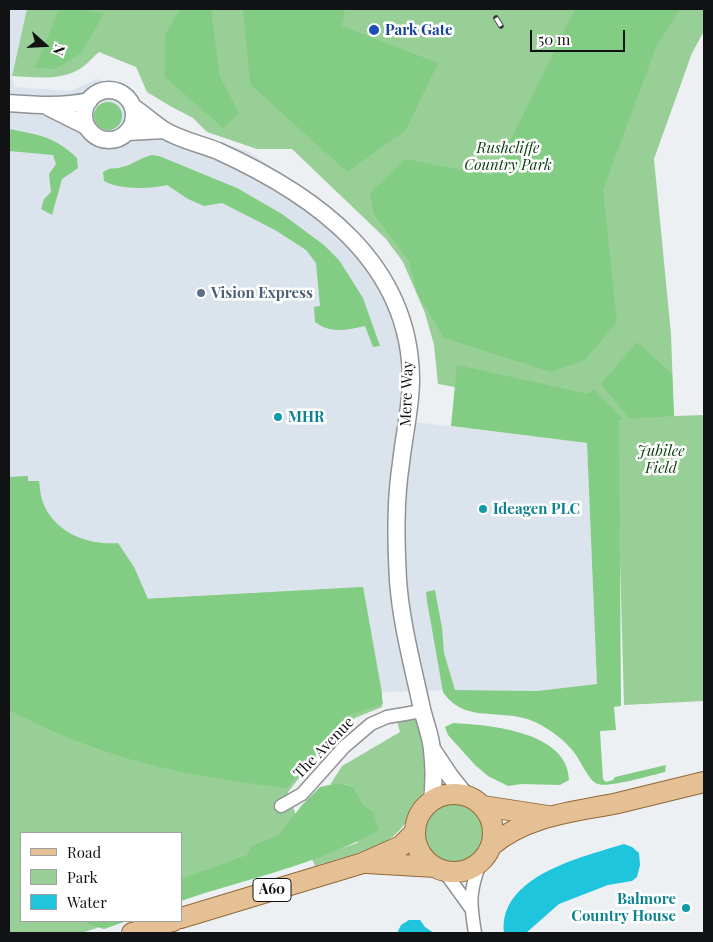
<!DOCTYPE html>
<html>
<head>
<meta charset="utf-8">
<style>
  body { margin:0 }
  #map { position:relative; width:713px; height:942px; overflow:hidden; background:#edf0f3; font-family:"Playfair Display",serif }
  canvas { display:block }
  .frame { position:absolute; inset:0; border:10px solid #111213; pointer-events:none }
  .legend { position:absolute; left:20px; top:832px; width:162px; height:90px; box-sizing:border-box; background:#fff; border:1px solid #a0a0a1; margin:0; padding:6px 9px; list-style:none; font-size:15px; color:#111213 }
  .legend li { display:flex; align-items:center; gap:10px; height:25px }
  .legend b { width:25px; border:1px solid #a0a0a1 }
  .north { position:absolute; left:20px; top:20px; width:50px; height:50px; -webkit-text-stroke:4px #fff; paint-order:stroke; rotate:109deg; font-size:14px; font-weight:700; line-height:20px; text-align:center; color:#111213 }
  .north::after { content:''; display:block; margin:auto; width:18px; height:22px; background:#111213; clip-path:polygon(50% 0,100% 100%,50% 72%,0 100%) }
  .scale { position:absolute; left:530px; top:30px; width:95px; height:22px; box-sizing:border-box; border:2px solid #111213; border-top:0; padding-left:6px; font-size:15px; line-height:18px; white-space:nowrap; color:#111213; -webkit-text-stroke:4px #fff; paint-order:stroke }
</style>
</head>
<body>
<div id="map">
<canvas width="713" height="942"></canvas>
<div class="frame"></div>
<ul class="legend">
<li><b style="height:6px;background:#e5c094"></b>Road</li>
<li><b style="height:14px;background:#98cf97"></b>Park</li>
<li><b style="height:14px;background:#1ec5dd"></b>Water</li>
</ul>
<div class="north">N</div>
<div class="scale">50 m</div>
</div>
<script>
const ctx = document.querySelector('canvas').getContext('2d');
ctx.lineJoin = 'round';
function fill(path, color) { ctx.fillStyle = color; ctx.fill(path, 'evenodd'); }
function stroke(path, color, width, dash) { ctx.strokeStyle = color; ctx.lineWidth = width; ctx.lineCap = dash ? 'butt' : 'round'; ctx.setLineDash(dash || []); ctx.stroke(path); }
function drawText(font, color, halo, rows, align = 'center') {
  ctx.font = font + ' "Playfair Display",serif'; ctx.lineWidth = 5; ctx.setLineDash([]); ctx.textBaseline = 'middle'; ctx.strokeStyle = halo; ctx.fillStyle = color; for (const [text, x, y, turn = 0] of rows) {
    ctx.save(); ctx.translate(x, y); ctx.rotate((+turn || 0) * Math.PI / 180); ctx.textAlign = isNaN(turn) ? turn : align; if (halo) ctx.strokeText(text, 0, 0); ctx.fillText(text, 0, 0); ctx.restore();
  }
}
const built = new Path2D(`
  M9 9H27L12 76 14 87 70 91 97 79 130 88 136 100 147 110 172 126 249 152 346 220 369 244 381 261 391 277 407 311 414 337 415 422 587 443 597 684 537 691 455 690 382 692 362 587 140 599 9 530Z`);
const green = new Path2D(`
  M27 9H704V31L692 53 654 159 671 334 674 416 704 415V701L624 705 616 415 599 414 438 384 434 345 425 313 403 262 386 239 292 149H257L207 132 193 118 170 106 147 92 136 67 99 52C92 58 86 66 78 70 58 81 33 77 12 76Z
  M9 533 141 599 363 587 382 692V707L355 718 333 735 288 792 309 853 181 898V833H21V921H117L82 933H9Z
  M417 717C422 735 430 755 428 773 427 792 406 828 391 838 371 852 338 858 315 866L312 859 357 843 373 811 363 804 354 787 339 783 330 785 342 766 400 732 397 721Z
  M424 833a30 30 0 1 1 60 0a30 30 0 1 1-60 0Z`);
const forest = new Path2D(`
  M59 9H84L104 14 81 53 56 69 35 68Z
  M180 9H211L220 77 239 113 223 128 165 77V35Z
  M243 9H340L345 12 342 26 438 63 406 130 347 172 250 84Z
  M575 9H680L656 47 603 190 617 322 585 360 551 372 444 338 417 293 409 261 374 214 370 193 405 159 491 175 494 174Z
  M94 116a14 14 0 1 1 28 0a14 14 0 1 1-28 0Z
  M9 129C39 135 54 136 77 158L78 168 62 179 52 215 41 209 44 199 51 192 49 174 56 164 53 155 9 151Z
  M152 155 159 156 237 188 282 214 324 245 339 260 363 298 380 346 373 347 365 326C346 330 331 334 315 322L314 307 320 306 316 263 306 250 275 230 222 203 204 206 188 199 167 185C150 189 120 190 104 181L103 172C113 166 114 170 122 167 133 165 141 157 152 155Z
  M637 342 672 374 674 416 630 419 601 384Z
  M457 365 588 394 593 389 623 419 619 420 621 706 614 707 616 730 600 731 603 779 606 782 613 780 615 777 666 765 665 772C653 775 608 788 598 784 589 782 580 759 573 751 563 739 551 730 537 723 504 706 466 726 443 692L427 601 426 592 435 590 442 628 444 653 455 690 537 691 597 684 587 443 451 426Z
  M28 476V481H39C40 486 40 491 41 496 49 530 86 546 118 543L134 567 148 599 363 587 383 704 346 716 287 788C221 780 155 770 93 747 64 737 36 724 9 710V477Z
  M453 723C489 725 568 731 569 780L560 785 522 784 508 786 488 776 475 765 448 735 445 727Z
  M339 783 354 787 363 804 373 811 379 830C318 865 247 878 181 901V879L247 855 252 846 279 835 302 805 320 787Z
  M88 921H127L104 929 88 924Z`);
const water = new Path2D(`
  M624 844 632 847 639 853 640 865 637 877 632 881 608 885 559 904 526 933H504C498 876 582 857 624 844Z
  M409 920H420L425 927 434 933H397L401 925Z`);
const minor = new Path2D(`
  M281 806 302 794 344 747 371 724 387 717 422 711
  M444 871 470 907
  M475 933C470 903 469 892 480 863`);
const tertiary = new Path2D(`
  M84 115a25 25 0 1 1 50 0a25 25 0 1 1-50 0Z
  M9 103C37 105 62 107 89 101
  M48 107 86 126
  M133 107C144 114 153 123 164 130 180 140 201 144 218 151 315 195 410 262 411 379 411 408 404 434 401 463 395 502 396 541 398 580 401 623 413 667 422 709 425 722 431 736 432 750 434 766 434 784 432 800
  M128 132 164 130
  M432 749 450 776 465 795`);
const primary = new Path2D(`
  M415 833a39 39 0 1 1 78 0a39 39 0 1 1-78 0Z
  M483 806 548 816
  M492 845C528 815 574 812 618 803 647 796 675 789 704 782
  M367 863 435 867
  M181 918 363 863 401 846 415 832
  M132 933 173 921`);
const rail = new Path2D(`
  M496 18 501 26`);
const markers = [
  [374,30,6,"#1a4fb4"],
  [201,293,5,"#5c6f8a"],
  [278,417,5,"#0f9aa8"],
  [483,509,5,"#0f9aa8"],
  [686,908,5,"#0f9aa8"]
];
const shields = [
  [272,890,38]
];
const shieldNames = [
  ["A60",272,890]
];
const transitNames = [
  ["Park Gate",385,30]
];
const parkNames = [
  ["Rushcliffe",508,148],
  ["Country Park",508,165],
  ["Jubilee",661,451],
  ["Field",661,468]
];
const serviceNames = [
  ["Vision Express",211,293]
];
const streetNames = [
  ["Mere Way",407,394,-88],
  ["The Avenue",324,748,-46]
];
const cultureNames = [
  ["MHR",288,417],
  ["Ideagen PLC",493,509],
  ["Balmore",676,899,"right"],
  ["Country House",676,916,"right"]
];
fill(built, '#dbe3ec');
fill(green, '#98cf97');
fill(forest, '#82cd83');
fill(water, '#1ec5dd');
stroke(minor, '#909295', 15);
stroke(tertiary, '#909295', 19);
stroke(primary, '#906838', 22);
stroke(minor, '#fff', 12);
stroke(tertiary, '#fff', 16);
stroke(primary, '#e5c094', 20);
stroke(rail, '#353637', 5.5);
stroke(rail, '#fff', 4, [11]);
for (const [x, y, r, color] of markers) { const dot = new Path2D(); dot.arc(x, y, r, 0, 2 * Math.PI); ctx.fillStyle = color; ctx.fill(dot); stroke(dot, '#fff', 2); }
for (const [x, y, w] of shields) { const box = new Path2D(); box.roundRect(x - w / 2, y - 11.5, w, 23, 4); ctx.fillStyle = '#fff'; ctx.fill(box); stroke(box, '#111213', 1); }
drawText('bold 14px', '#111213', null, shieldNames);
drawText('bold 15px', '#164399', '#fff', transitNames, 'left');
drawText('italic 15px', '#063c0c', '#fff', parkNames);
drawText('bold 15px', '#4e5e75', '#fff', serviceNames, 'left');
drawText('15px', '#111213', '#fff', streetNames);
drawText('bold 15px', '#0d838f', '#fff', cultureNames, 'left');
</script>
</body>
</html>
